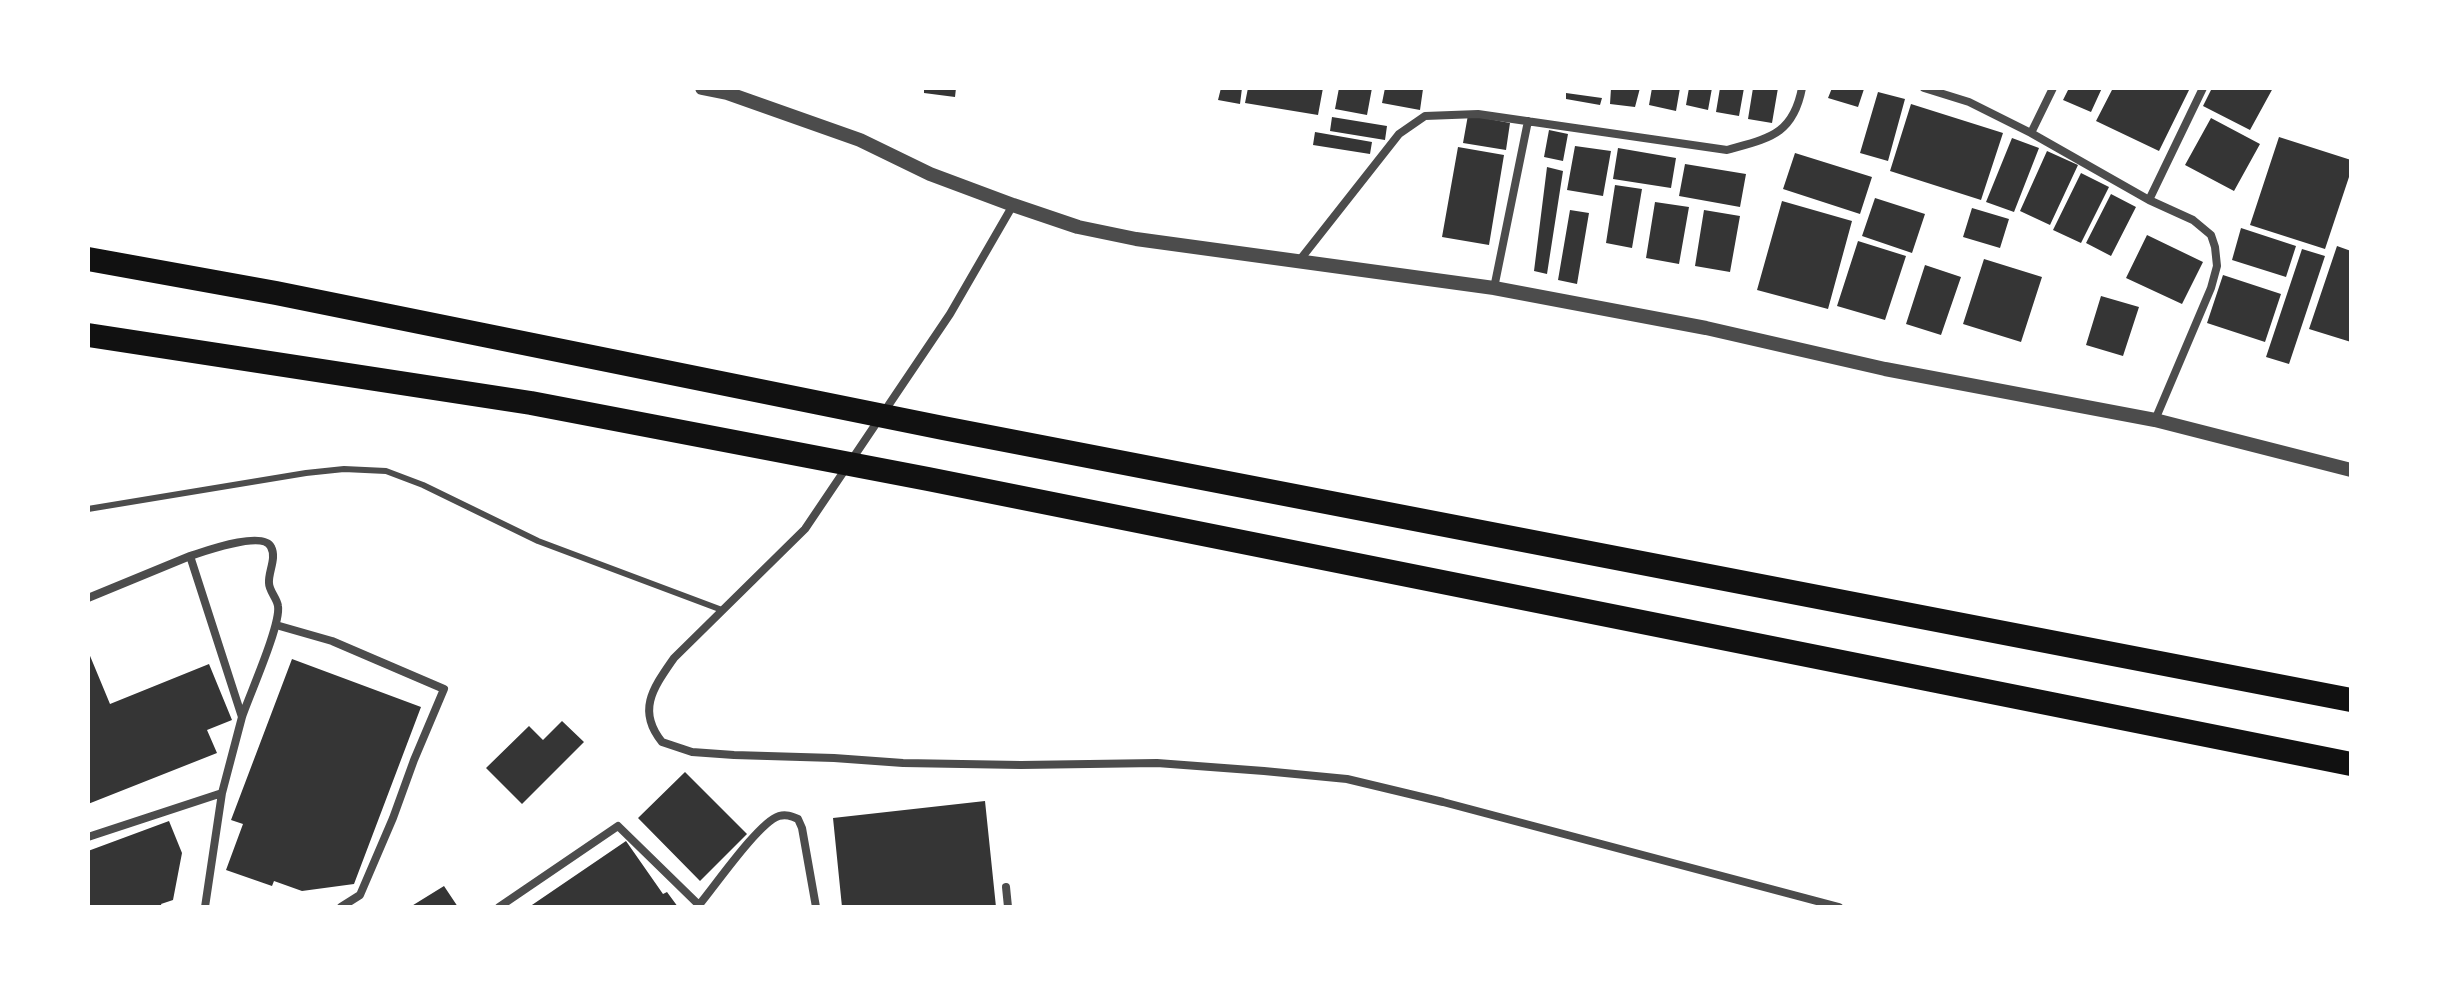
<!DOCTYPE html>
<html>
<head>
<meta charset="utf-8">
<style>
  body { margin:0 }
  #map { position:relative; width:2439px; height:995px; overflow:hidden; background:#fff; font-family:"Varela Round",sans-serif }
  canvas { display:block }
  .frame { position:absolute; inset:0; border:90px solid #fff; pointer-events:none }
</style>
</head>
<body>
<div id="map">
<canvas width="2439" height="995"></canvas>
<div class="frame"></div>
</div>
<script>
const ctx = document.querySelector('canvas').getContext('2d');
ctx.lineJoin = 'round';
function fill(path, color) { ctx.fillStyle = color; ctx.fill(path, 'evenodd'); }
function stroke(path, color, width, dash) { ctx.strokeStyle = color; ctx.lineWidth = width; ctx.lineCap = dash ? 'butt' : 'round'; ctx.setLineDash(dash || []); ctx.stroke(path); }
const building = new Path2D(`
  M924 88H956L955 97 924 93Z
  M1221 88H1242L1240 104 1218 100Z
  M1248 88H1323L1318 115 1245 103Z
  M1339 88H1372L1367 115 1335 109Z
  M1385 88 1423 89 1420 110 1382 103Z
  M1611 88H1640L1635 107 1610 104Z
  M1652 88H1680L1676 111 1649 105Z
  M1689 88H1712L1708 110 1686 105Z
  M1720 88H1744L1739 116 1716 112Z
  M1753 88H1778L1772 123 1748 119Z
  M1832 88 1864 89 1858 107 1828 98Z
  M2069 88H2102L2091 112 2063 100Z
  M2113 88H2190L2159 151 2096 121Z
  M2212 88H2273L2250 130 2203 106Z
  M1878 92 1905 99 1888 161 1860 153Z
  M1566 93 1602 98 1600 105 1566 99Z
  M1911 104 2003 133 1981 200 1890 171Z
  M1468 115 1510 123 1506 150 1463 143Z
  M1332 117 1387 126 1385 140 1330 131Z
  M2211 118 2260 144 2234 191 2185 165Z
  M1549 130 1568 134 1563 161 1544 157Z
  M1315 132 1372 142 1370 154 1313 145Z
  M2279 137 2351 160V171L2325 249 2250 225Z
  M2012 138 2039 148 2014 212 1986 202Z
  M1575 146 1611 151 1603 196 1567 190Z
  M1458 147 1504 155 1489 245 1442 237Z
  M1618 148 1676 158 1671 188 1613 179Z
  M2047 151 2078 165 2050 225 2020 211Z
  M1795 153 1872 177 1860 214 1783 189Z
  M1685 164 1746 174 1740 207 1679 196Z
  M1547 167 1563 171 1547 274 1534 271Z
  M2081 173 2109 187 2081 243 2053 230Z
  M1615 185 1642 189 1632 248 1606 243Z
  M2111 194 2136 207 2111 256 2086 243Z
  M1875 198 1925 214 1912 253 1862 236Z
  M1782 201 1852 221 1828 309 1757 290Z
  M1655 202 1689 207 1679 264 1646 258Z
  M1972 208 2009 219 2000 248 1963 237Z
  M1570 210 1589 213 1577 284 1558 280Z
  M1704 210 1740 216 1730 272 1695 266Z
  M2241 228 2296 246 2286 277 2232 260Z
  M2147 235 2203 262 2182 304 2126 278Z
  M1858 241 1906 256 1885 320 1837 306Z
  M2337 246 2351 251V342L2309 329Z
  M2302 249 2325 256 2289 364 2266 357Z
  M1984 259 2042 277 2021 342 1963 324Z
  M1925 265 1961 277 1941 335 1906 324Z
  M2223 275 2281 294 2265 342 2207 323Z
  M2101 296 2139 307 2123 356 2086 345Z
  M88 651 110 704 209 664 232 720 207 730 217 753 88 804Z
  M292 659 421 707 354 884 302 891 274 881 272 886 226 870 243 824 231 820Z
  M562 721 584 742 522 804 486 768 529 726 543 740Z
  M685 772 747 834 700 881 638 818Z
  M985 801 996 907H842L833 818Z
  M169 821 182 853 173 900 161 904 162 907H88V851Z
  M626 841 663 894 667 892 678 907H529Z
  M444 886 458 907H410Z`);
const service = new Path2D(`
  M88 509 306 473 344 469 386 471 423 485 538 541 722 610`);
const minor = new Path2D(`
  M1924 88 1969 102 2031 133 2149 200 2193 220 2211 235 2215 247 2217 266 2211 288 2155 420
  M2031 133 2053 88
  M2149 200 2203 88
  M1013 205 950 314 805 529 674 658C654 687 636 710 662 742L692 752 734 755 834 758 903 763 1021 765 1157 763 1264 771 1347 779 1443 802 1839 907
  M1299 261 1399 134 1425 116 1478 114 1727 150C1769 138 1793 135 1802 88
  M1494 288 1528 121
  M88 598 190 556 242 717C249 696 281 625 278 606 277 598 269 591 269 583 268 572 277 558 271 547 263 530 203 552 190 556
  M276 625 332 641 444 689 414 760 393 818 360 895 341 907
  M88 837 222 793 242 717
  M1006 887 1008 907
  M699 905C715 886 759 822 779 816 786 814 791 816 798 819L802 828 816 907
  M205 907 222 793
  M499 907 618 826 701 907`);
const tertiary = new Path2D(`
  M702 88 727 93 860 140 930 174 1013 205 1078 227 1136 239 1494 288 1706 328 1885 369 2155 420 2351 470`);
const motorway = new Path2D(`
  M88 259 276 293 943 428 2351 700
  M88 335 531 403 928 479 2351 764`);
fill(building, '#353535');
stroke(service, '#4c4c4c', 6);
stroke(minor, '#4c4c4c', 8);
stroke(tertiary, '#4c4c4c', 14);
stroke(motorway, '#111', 24);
</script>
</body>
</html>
